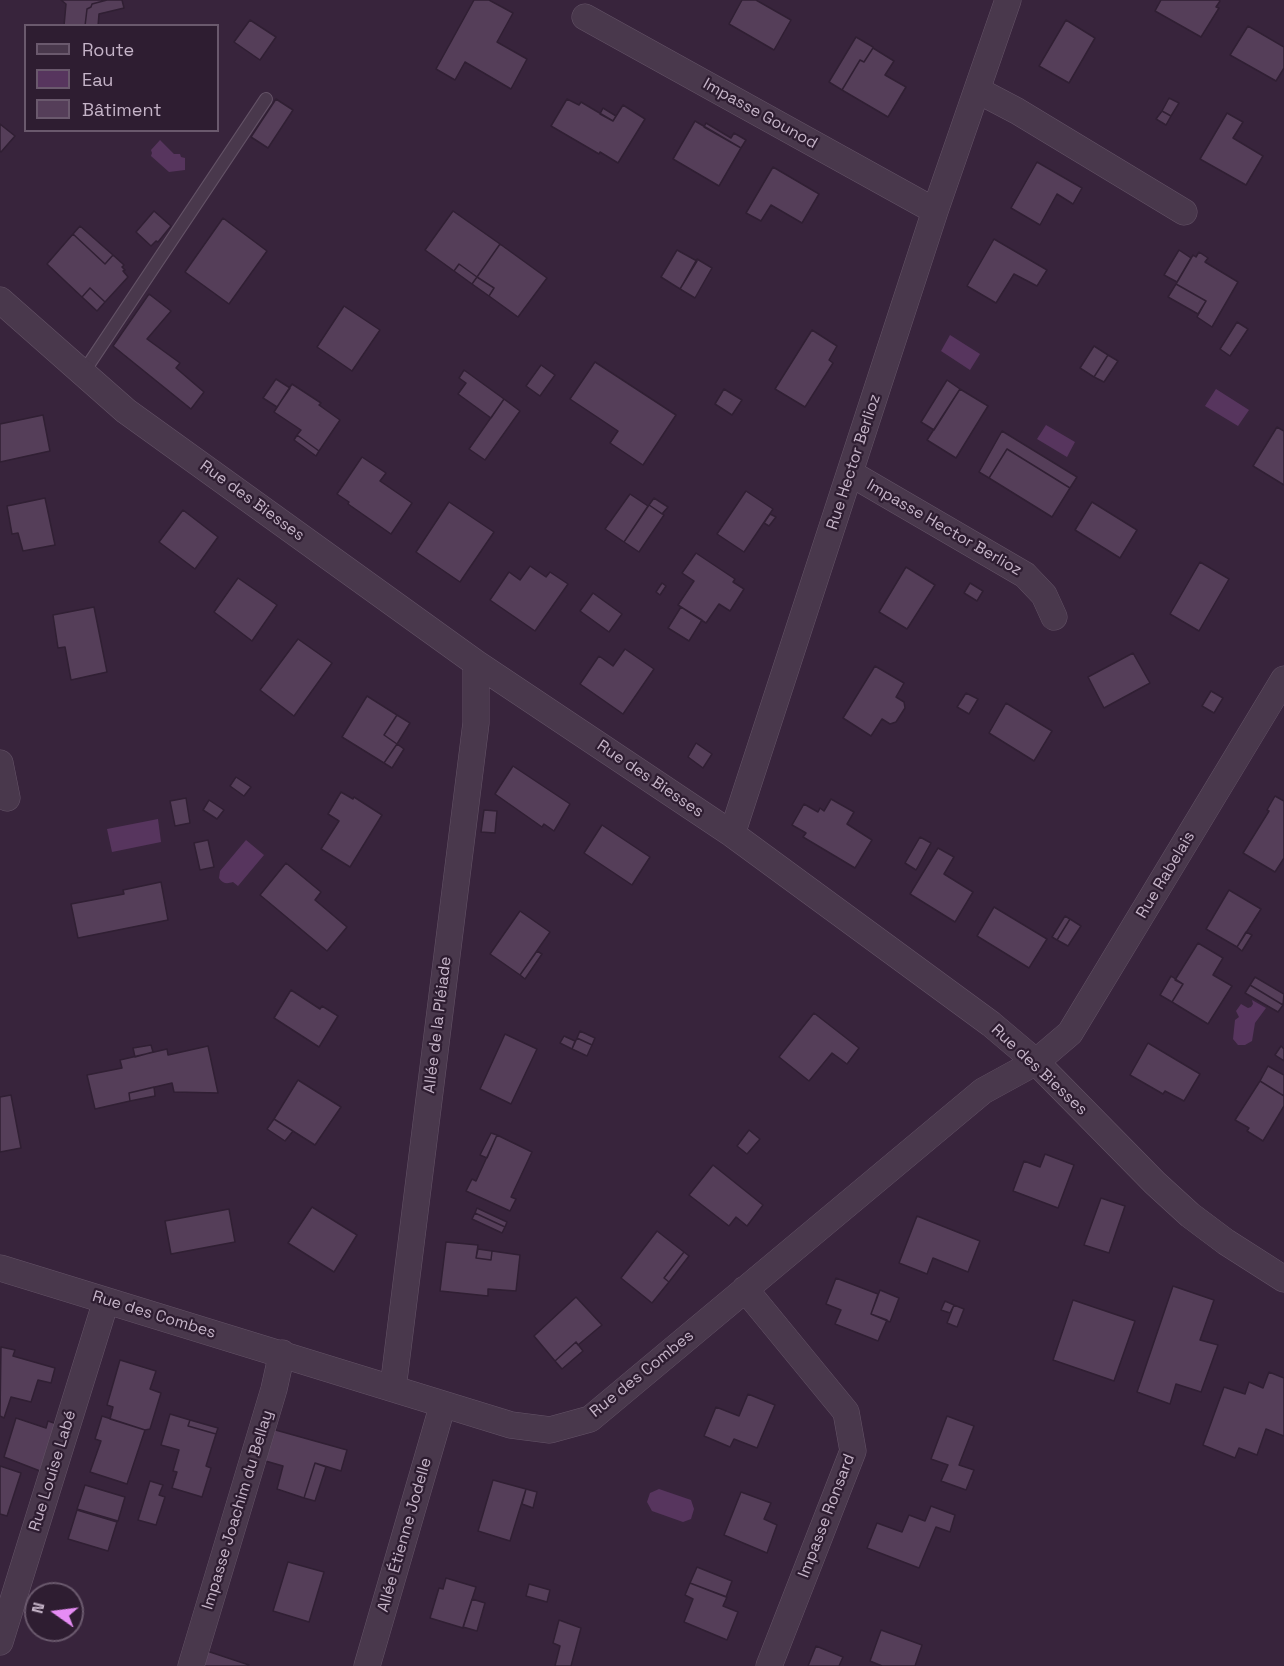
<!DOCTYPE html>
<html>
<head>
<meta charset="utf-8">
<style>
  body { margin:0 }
  #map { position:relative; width:1284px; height:1666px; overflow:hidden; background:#38243c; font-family:"Space Grotesk",sans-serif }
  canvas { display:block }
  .legend { position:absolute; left:24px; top:24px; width:195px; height:108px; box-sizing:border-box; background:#2e1d31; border:2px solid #6a596d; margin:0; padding:8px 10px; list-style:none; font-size:18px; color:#c5b4c8 }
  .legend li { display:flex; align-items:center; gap:12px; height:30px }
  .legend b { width:30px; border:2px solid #6a596d }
  .north { position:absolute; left:24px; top:1582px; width:60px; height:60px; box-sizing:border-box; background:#2e1d31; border:2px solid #6a596d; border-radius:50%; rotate:284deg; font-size:16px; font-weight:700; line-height:24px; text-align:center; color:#c5b4c8 }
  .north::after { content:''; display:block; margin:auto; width:21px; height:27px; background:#e68cf4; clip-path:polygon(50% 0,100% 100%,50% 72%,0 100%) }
</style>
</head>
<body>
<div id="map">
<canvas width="1284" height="1666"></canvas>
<ul class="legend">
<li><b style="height:8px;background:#49384c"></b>Route</li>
<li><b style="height:16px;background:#57355e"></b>Eau</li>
<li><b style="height:16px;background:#553e59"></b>Bâtiment</li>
</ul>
<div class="north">N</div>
</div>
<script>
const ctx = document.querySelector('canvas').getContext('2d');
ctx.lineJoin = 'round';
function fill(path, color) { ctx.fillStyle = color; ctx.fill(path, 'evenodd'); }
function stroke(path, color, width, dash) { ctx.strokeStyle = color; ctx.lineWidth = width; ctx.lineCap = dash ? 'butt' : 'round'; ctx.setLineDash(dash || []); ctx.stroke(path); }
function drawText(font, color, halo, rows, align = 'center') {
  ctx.font = font + ' "Space Grotesk",sans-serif'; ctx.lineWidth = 4.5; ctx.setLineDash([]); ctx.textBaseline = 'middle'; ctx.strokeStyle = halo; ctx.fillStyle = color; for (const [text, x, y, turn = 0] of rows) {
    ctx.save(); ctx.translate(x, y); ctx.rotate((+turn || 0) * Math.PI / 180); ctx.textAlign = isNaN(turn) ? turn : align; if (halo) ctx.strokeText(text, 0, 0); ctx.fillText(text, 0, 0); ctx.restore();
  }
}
const water = new Path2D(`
  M160 140 174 154H180L181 157 185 158V170L169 172 151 156 152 153 151 150Z
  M950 335 980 354 970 370 941 351Z
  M1216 389 1249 410 1238 426 1205 406Z
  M1046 425 1075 442 1067 457 1037 439Z
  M158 819 161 842 112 852 107 829Z
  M246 840 264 855 238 886 233 882C227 884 223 884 219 878L220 871Z
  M1252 1000 1266 1008 1255 1023 1252 1041 1245 1045H1238L1233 1039 1235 1020 1239 1017 1236 1011 1241 1004 1248 1008 1251 1007 1253 1004Z
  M659 1489 691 1500 694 1509 691 1519 683 1522 652 1511 647 1502 650 1493Z`);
const building = new Path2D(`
  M61 0H107L92 4 91 7 87 9 85 26H64L66 4Z
  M107 0H122L124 8 99 14 98 26H85L87 9 91 7 92 4Z
  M474 0H489L513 13 497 42 527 59 511 89 465 62 455 80 436 69Z
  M742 0H756L791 20 774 50 729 24Z
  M1161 0H1219L1220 1 1216 7 1219 8 1201 37 1155 11Z
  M250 20 276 37 260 60 234 42Z
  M1066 20 1095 38 1069 83 1039 66Z
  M1248 26 1284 47V68L1276 81 1230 55Z
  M856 37 873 47V48L864 62 860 60 842 90 829 82Z
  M873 48 894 61 885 75 906 87 888 117 842 90 860 60 864 62Z
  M1169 98 1179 103 1171 116 1162 111Z
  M276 99 293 110 268 148 251 137Z
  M567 99 579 105 581 102 613 121 623 105 645 119 618 163 600 152 599 154 551 126Z
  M603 108 616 116 613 121 600 114Z
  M1162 111 1171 116 1166 125 1156 119Z
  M1227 113 1243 122 1233 138 1263 156 1246 185 1200 159Z
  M695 121 741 148 719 186 673 159Z
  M706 123 731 138 734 133 746 140 741 148 704 127Z
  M0 124 15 136 1 152 0 151Z
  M1037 162 1082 188 1073 204 1057 194 1040 225 1011 208Z
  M773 167 819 194 802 223 771 205 761 221 746 213Z
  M154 211 171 226 158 242 156 241 151 246 136 232Z
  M453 211 500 244 477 277 459 264 454 271 425 250Z
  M223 218 267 251 229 304 185 272Z
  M80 226 113 255 105 264 73 234Z
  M73 234 105 264 113 255 124 265 122 267 125 270 123 271 128 277 105 302 90 288 82 297 47 264Z
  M994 239 1047 270 1037 286 1014 274 996 303 967 286Z
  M500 244 547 278 518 317 489 296 494 288 477 277Z
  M677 250 697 261 680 289 661 277Z
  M1179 250 1191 258 1177 282 1164 275Z
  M1199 252 1208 258 1205 262 1238 282 1212 327 1197 317 1206 301 1176 284 1193 255 1196 257Z
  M697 259 712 268 695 298 680 289Z
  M459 264 477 277 472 284 454 271Z
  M477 277 494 288 489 296 472 284Z
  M1176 284 1206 301 1198 314 1168 297Z
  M90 288 105 302 97 311 82 297Z
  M149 294 171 311 147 339 180 363 176 368 204 392 191 409 113 346Z
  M344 306 380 330 352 371 317 347Z
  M1237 322 1248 329 1230 356 1220 349Z
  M812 330 837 346 829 360 833 363 805 407 775 389Z
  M1094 346 1108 355 1094 377 1080 368Z
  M1108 355 1118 361 1104 382 1094 377Z
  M595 362 676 415 643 465 610 443 618 431 570 399Z
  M541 365 555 375 540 396 526 386Z
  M464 370 504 399 491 418 458 394 466 383 459 378Z
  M276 379 290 388 277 407 263 398Z
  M947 380 960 389 934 430 921 422Z
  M292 384 321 403 319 405 340 420 319 451 297 435 301 430 274 412Z
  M724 389 742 400 732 415 715 404Z
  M960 389 988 406 956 458 927 440Z
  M504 399 520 411 485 460 469 449Z
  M43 415 50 451 0 462V424Z
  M1277 427 1284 431V485L1253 466Z
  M1002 431 1077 477 1070 488 1007 449 989 478 979 472Z
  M297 435 319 451 316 456 294 440Z
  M1007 449 1070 488 1052 517 989 478Z
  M362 457 386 473 380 481 412 503 391 534 348 504 349 502 337 494Z
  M746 491 773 509 744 552 717 534Z
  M630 494 648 506 624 542 605 529Z
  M45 498 55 545 23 551 18 533 12 534 7 506Z
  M654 498 668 507 662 514 649 505Z
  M449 502 494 532 460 582 416 552Z
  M1092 502 1137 530 1120 558 1075 530Z
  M649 505 664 515 639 552 624 542Z
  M183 510 218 537 195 569 159 542Z
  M770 514 776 517 769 526 764 523Z
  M696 553 735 579 733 582 744 589 730 611 719 604 706 623 678 605 694 581 682 573Z
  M1200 562 1229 579 1199 631 1170 614Z
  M530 566 546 577 550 572 568 584 535 631 490 600 509 572 520 580Z
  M906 567 935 585 907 629 879 612Z
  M238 578 277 605 252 641 214 612Z
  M662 583 666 586 660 595 656 592Z
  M970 583 983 591 977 601 964 593Z
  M593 593 622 614 609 632 580 611Z
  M94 607 107 672 71 680 65 647 58 648 53 615Z
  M681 607 702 620 689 641 668 628Z
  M298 639 332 663 294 716 260 690Z
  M625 649 654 669 623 714 580 684 599 656 613 666Z
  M1133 653 1150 683 1104 708 1088 677Z
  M875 666 904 683 896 697 904 702 905 708 896 722 890 724 882 719 871 736 843 718Z
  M1211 691 1223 698 1214 713 1202 706Z
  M966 693 978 699 969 714 957 707Z
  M367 696 397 715 384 735 397 744 384 763 342 737Z
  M1006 703 1052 731 1034 761 989 733Z
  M397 715 410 723 397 744 384 735Z
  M696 743 712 754 703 768 688 757Z
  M397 744 404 749 392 768 384 763Z
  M513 766 570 804 554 831 544 824 542 827 495 794Z
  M236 777 251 787 244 796 230 786Z
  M341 792 353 799 354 797 382 815 350 867 321 849 339 821 328 814Z
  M1275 796 1284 801V858L1275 872 1243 853 1269 811 1267 810Z
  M186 798 190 823 175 826 170 801Z
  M831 799 854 812 847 824 872 840 855 868 803 837 806 833 792 825 804 804 818 812 820 808 824 811Z
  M209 800 224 810 217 819 203 810Z
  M484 810 497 811 495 833 481 832Z
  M602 825 650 857 632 885 584 853Z
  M920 837 931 843 916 870 905 863Z
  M208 840 214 867 200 870 194 843Z
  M938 848 954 857 944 874 973 892 955 922 910 894Z
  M286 863 321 892 315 900 347 927 327 951 260 895Z
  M161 882 168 920 78 938 71 904 124 894 123 890Z
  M1229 890 1261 909 1237 947 1206 929Z
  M994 907 1047 939 1029 968 977 936Z
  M520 911 550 932 520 975 490 954Z
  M1065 916 1070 919 1057 940 1052 937Z
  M1070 919 1081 926 1068 946 1057 940Z
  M1246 932 1252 935 1242 951 1237 947Z
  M1198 943 1223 958 1213 975 1232 986 1208 1024 1172 1002 1183 984 1175 980Z
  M537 951 542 954 525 979 520 975Z
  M1171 976 1183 984 1172 1002 1160 995Z
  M1255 977 1284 994 1283 1005 1250 985Z
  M1250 985 1283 1005 1278 1012 1245 993Z
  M291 990 320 1009 322 1006 338 1016 319 1047 274 1018Z
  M814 1013 859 1048 847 1064 832 1053 809 1081 779 1057Z
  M580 1031 595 1038 592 1045 577 1038Z
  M505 1034 537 1049 511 1104 480 1089Z
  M564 1036 575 1041 572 1049 560 1043Z
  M577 1038 592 1045 587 1056 572 1049Z
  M1148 1043 1200 1074 1184 1101 1165 1091 1163 1094 1130 1075Z
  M151 1045 153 1052 135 1057 133 1048Z
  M208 1046 218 1093 174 1092 172 1083 129 1093 130 1101 95 1109 87 1075 122 1068 120 1060 167 1049 168 1055Z
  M1281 1046 1284 1049V1061L1275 1055Z
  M1268 1066 1284 1075V1096L1260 1081Z
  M298 1080 341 1107 315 1145 274 1119Z
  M1260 1081 1284 1096V1106L1263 1141 1247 1131 1249 1128 1235 1120Z
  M154 1087 155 1096 130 1101 129 1093Z
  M11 1095 21 1148 0 1152V1097Z
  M274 1119 293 1131 285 1141 267 1129Z
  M749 1130 760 1139 747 1154 737 1146Z
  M491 1133 497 1135 487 1158 480 1155Z
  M497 1135 532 1152 511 1197 516 1199 510 1211 466 1191 472 1179 476 1181Z
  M1045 1154 1074 1165 1058 1208 1013 1191 1024 1161 1040 1167Z
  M713 1165 763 1205 747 1226 736 1217 729 1226 689 1195Z
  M1101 1198 1125 1206 1109 1253 1084 1245Z
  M312 1207 357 1235 334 1272 288 1243Z
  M477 1208 507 1222 505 1227 475 1213Z
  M229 1209 235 1242 171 1254 165 1221Z
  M475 1213 505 1227 502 1233 472 1219Z
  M917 1216 980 1241 968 1272 933 1258 927 1274 899 1263Z
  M657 1231 684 1252 664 1278 669 1282 652 1303 621 1278Z
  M446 1242 478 1245 476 1258 491 1260 492 1251 520 1255 516 1291 488 1289V1296L440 1291Z
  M478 1249 492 1251 491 1260 476 1258Z
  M684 1252 689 1256 669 1282 664 1278Z
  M836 1278 878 1294 871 1314 887 1320 878 1341 835 1324 841 1310 826 1304Z
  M1173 1286 1214 1300 1200 1340 1218 1345 1201 1392 1176 1384 1170 1404 1137 1392Z
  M880 1290 899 1298 890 1322 871 1314Z
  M576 1297 602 1325 578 1345 576 1342 555 1361 534 1336Z
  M1073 1300 1135 1321 1114 1381 1053 1360Z
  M945 1301 954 1305 950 1313 941 1310Z
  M954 1305 964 1309 957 1327 947 1323Z
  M576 1342 583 1351 562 1369 555 1361Z
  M1 1347 15 1350 13 1356 55 1368 51 1383 38 1380 31 1402 11 1397 4 1418 0 1416Z
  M120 1360 156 1371 150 1389 161 1393 150 1429 145 1430 110 1419 113 1407 107 1405Z
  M1269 1372 1284 1378V1436L1266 1429 1257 1455 1239 1448 1235 1458 1203 1445 1224 1387 1245 1394 1249 1382 1263 1388Z
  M748 1394 775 1405 757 1448 734 1439 730 1447 704 1436 716 1407 739 1416Z
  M170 1414 190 1420 188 1426 216 1434 206 1466 211 1468 202 1497 172 1488 177 1472 173 1471 179 1450 161 1445Z
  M102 1416 145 1430 127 1484 90 1472 101 1441 95 1439Z
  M947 1416 974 1426 959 1465 974 1470 966 1490 941 1481 948 1465 931 1459Z
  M16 1418 46 1428 48 1421 57 1424 40 1471 4 1457Z
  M190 1420 218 1428 216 1434 188 1426Z
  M272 1429 347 1450 341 1471 315 1463 304 1498 277 1489 283 1466 262 1460Z
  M315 1463 326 1467 315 1501 304 1498Z
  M0 1466 21 1473 7 1516 0 1514Z
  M493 1480 526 1489 510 1541 478 1531Z
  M150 1481 163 1485 159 1495 165 1497 156 1525 138 1520Z
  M85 1485 125 1497 118 1521 77 1509Z
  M526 1489 537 1492 533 1508 522 1504Z
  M741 1492 771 1503 764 1519 777 1525 767 1553 724 1535Z
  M931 1506 955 1515 950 1532 936 1527 919 1568 867 1548 877 1523 902 1532 909 1515 925 1521Z
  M77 1510 117 1522 108 1551 68 1539Z
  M288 1562 324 1572 309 1622 273 1611Z
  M697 1567 732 1581 726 1597 690 1583Z
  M446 1578 476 1587 463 1628 430 1618 439 1588 443 1589Z
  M690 1583 727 1597 723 1606 738 1612 727 1640 684 1622 693 1599 685 1595Z
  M529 1584 550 1590 547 1602 526 1596Z
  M472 1599 485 1603 477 1631 463 1627Z
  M559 1620 581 1628 571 1666H555L560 1646 553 1643Z
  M881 1630 922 1645 915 1666H882L870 1661Z
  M816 1646 843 1657 839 1666H808Z
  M204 1650 249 1665 248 1666H199Z`);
const lane = new Path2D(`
  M83 373 266 99`);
const street = new Path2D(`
  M585 17 935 211
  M977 90 1017 111 1184 212
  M0 300 126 411 476 663 732 834 991 1024 1036 1062 1155 1183 1190 1215 1226 1242 1284 1279
  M850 473 1025 575 1044 595 1054 617
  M0 763 7 798
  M732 834 935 211 1008 0
  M0 1268 511 1425 550 1430 590 1419 983 1091 1036 1062 1070 1033 1284 679
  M745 1289 846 1412 853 1451 769 1666
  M393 1388 476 723V663
  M0 1642 106 1301
  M191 1666 274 1389 282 1353
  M367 1666 443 1404`);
const streetNames = [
  ["Impasse Gounod",760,114,29],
  ["Rue Hector Berlioz",854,462,-72],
  ["Rue des Biesses",252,501,36],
  ["Impasse Hector Berlioz",944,528,30],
  ["Rue des Biesses",650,779,34],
  ["Rue Rabelais",1166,875,-59],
  ["Allée de la Pléiade",438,1025,-83],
  ["Rue des Biesses",1039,1070,43],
  ["Rue des Combes",154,1315,17],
  ["Rue des Combes",642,1374,-39],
  ["Rue Louise Labé",53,1471,-73],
  ["Impasse Joachim du Bellay",238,1510,-73],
  ["Impasse Ronsard",827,1516,-69],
  ["Allée Étienne Jodelle",405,1535,-74]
];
fill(water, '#57355e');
fill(building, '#553e59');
stroke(building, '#301f33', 1.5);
stroke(lane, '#645367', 14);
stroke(street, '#645367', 27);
stroke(lane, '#49384c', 12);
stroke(street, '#49384c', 26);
drawText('16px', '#c5b4c8', '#2e1d31', streetNames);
</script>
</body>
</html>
